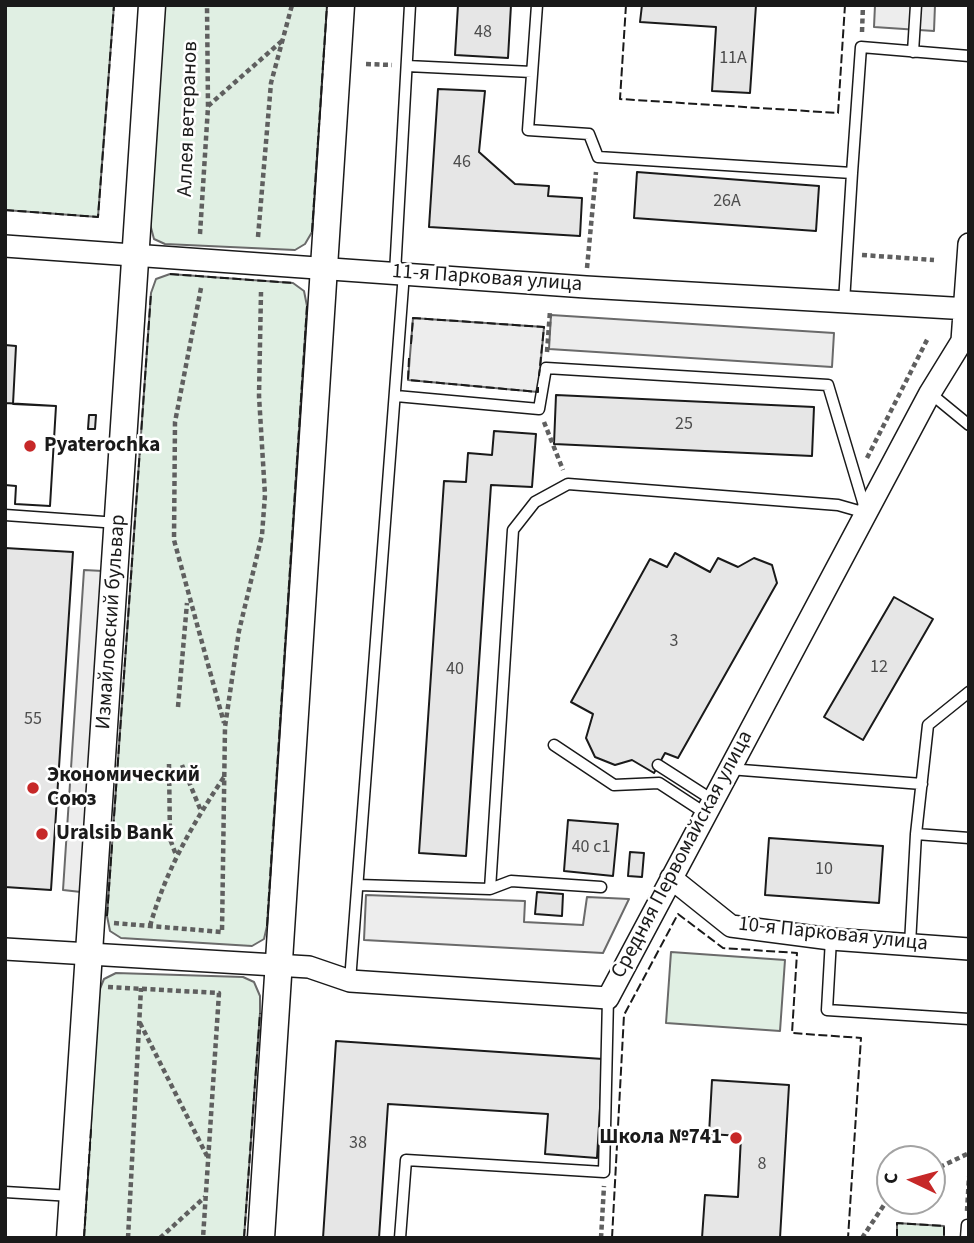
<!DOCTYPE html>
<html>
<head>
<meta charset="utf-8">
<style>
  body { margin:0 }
  #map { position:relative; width:974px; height:1243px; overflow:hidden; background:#fff; font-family:"Source Sans 3",sans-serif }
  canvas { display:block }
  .frame { position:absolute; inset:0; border:7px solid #1a1a1a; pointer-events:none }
  .north { position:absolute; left:876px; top:1145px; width:70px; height:70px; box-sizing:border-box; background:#fff; border:2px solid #a3a3a3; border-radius:50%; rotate:275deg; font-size:19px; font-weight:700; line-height:28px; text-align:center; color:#1a1a1a }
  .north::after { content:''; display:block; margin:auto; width:24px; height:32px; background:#c62828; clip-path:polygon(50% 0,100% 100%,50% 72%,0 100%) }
</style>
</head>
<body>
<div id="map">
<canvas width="974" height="1243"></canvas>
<div class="frame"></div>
<div class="north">С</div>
</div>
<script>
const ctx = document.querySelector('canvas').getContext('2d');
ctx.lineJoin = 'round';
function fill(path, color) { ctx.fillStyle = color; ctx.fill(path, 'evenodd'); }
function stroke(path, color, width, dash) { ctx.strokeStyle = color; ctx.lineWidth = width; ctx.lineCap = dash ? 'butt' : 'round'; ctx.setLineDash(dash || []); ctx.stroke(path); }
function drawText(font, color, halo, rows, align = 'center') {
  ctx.font = font + ' "Source Sans 3",sans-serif'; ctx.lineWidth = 5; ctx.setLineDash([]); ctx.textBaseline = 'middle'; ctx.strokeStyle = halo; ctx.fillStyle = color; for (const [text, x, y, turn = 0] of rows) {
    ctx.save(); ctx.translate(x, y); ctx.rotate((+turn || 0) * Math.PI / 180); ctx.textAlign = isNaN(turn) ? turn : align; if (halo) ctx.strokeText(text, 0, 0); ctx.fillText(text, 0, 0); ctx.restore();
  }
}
const green = new Path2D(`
  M5 5H114L98 217 5 210Z
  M164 5H327L312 232 305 244 295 250 165 244 154 239 150 224Z
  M170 274 293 283 304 291 307 306 267 926 264 939 252 946 121 938 110 931 107 916 151 293 156 279Z
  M671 952 785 960 780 1031 666 1023Z
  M116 973 243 977 254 982 260 996V1013L244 1238H84L99 991 104 979Z
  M897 1223 944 1226V1238H897Z`);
const parking = new Path2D(`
  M875 5H935L934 31 874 27Z
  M551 315 834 333 832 367 549 349Z
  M413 318 544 327 538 392 408 380Z
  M84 570 103 571 81 892 63 890Z
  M366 895 525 901 524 922 583 925 587 897 629 899 603 953 364 940Z`);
const building = new Path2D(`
  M458 5H511L508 58 455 55Z
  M642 5H756L750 93 712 91 716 27 640 22Z
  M438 89 485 91 479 152 515 184 549 186 548 196 582 198 580 236 429 227Z
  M637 172 819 186 816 231 634 218Z
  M5 345 16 346 13 404 56 406 50 506 15 504 16 486 5 485Z
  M556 395 814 407 812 456 554 444Z
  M5 403 56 406 50 506 15 504 16 486 5 485Z
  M89 415H96L95 429H88Z
  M494 431 536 434 532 487 491 485 466 856 419 853 444 481 466 482 468 453 492 455Z
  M5 548 73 552 51 890 5 887Z
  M675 553 710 572 718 558 738 567 754 558 772 565 777 583 678 758 665 753 654 773 632 760 615 765 595 757 586 738 593 714 571 702 650 559 667 567Z
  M894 597 933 619 863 740 824 717Z
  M568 820 618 824 613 876 564 871Z
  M769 838 883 846 879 903 765 895Z
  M630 852 644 853 642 877 628 876Z
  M537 892 563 894 562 916 535 914Z
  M336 1041 603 1059 597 1158 545 1154 548 1114 388 1104 379 1238H323Z
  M712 1080 789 1085 780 1238H702L705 1195 738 1197 741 1136 709 1134Z`);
const path = new Path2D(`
  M862 32 863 5
  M366 64 392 65
  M208 106 283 40
  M200 234 208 107 207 5
  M258 237 271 83 292 5
  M862 255 934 260
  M587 268 596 172
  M201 288 175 422 174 540 224 723
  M547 352 550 311
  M544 422 563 470
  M867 458 928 338
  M178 707 187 603
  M169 764 170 839 176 855
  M182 765 201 811
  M114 923 222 932 225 727 239 631 262 535 265 495 259 396 261 292
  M150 926C166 870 192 825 224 777
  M108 987 219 993 203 1238
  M140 1023 207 1156
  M932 1171 969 1153
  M967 1211 969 1177
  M128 1238 141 988
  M160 1238 205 1197
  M601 1238 604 1186
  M862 1238 890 1196`);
const service = new Path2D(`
  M537 5 528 130 589 134 598 157 852 173 861 47 969 56
  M913 52 916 5
  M407 66 532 72
  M395 273 410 5
  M844 302 852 173
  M930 393 969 425
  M396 396 539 409 546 368 828 385 866 512
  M5 515 118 523
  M554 745 614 785 659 783 705 813
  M658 765 711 799
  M729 769 922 784
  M916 834 969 838
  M358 885 490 889 513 530 535 502 568 484 838 505 866 513
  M490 889 511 881 601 887
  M831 939 827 1010 969 1019
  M910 944 916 834 928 725 969 692
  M350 981 404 273
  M5 1192 72 1196
  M400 1238 406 1160 604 1172 608 998
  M966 1238 967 1225`);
const minor = new Path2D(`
  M5 246 586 287 969 309
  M671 878 731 926 831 939 969 949
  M5 949 309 967 350 981 608 998 930 393 962 341 969 244`);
const tertiary = new Path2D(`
  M70 1238 152 5
  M261 1238 341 5`);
const fence = new Path2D(`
  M626 5 620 99 838 113 845 5
  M5 210 98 217 114 5
  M312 232 327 5
  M170 274 293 283
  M411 344 413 318 544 327 539 376
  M409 358 408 380 538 392V387
  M107 916 151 293
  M267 926 307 306
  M84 1238 91 1129
  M244 1238 260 1013
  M612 1238 624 1015 678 914 723 948 797 953 792 1033 861 1038 848 1238
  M897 1238V1223L944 1226V1238`);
const markers = [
  [30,446,7,"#c62828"],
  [33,788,7,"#c62828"],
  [42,834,7,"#c62828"],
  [736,1138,7,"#c62828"]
];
const numberNames = [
  ["48",483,33],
  ["11А",733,59],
  ["46",462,163],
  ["26А",727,202],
  ["25",684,425],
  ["3",674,642],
  ["12",879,668],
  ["40",455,670],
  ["55",33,720],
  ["40 с1",591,848],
  ["10",824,870],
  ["38",358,1144],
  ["8",762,1165]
];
const streetNames = [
  ["Аллея ветеранов",189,119,-88],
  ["11-я Парковая улица",487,279,4],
  ["Измайловский бульвар",112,622,-86],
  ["Средняя Первомайская улица",683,855,-62],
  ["10-я Парковая улица",833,935,6]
];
const poiNames = [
  ["Pyaterochka",44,446],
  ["Экономический",47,776],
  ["Союз",47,800],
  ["Uralsib Bank",56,834],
  ["Школа №741",722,1138,"right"]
];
fill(green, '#e0efe3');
stroke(green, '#6a6a6a', 2);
fill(parking, '#ededed');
stroke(parking, '#6a6a6a', 2);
fill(building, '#e6e6e6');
stroke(building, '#1a1a1a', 2);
stroke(service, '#1a1a1a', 13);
stroke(minor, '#1a1a1a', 24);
stroke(tertiary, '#1a1a1a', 29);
stroke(path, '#5f5f5f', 4.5, [5, 3.5]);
stroke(service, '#fff', 10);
stroke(minor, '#fff', 21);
stroke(tertiary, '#fff', 26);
stroke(fence, '#1a1a1a', 2, [9, 3.5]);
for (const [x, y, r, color] of markers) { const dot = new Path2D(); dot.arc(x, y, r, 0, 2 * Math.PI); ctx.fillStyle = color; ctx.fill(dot); stroke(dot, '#fff', 2.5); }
drawText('18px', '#4d4d4d', null, numberNames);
drawText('21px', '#1a1a1a', '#fff', streetNames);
drawText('bold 21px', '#1a1a1a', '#fff', poiNames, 'left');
</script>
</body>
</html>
